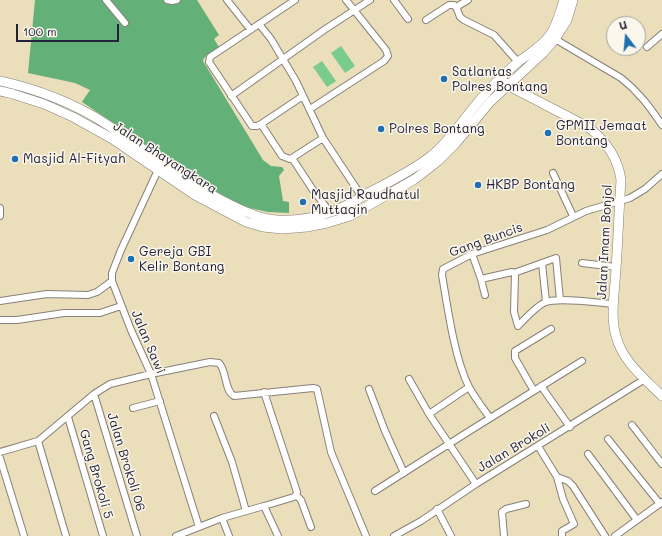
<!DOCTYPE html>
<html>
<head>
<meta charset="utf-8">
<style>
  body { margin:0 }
  #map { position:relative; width:662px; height:536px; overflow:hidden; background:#ebdeba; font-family:Mali,sans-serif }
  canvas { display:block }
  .north { position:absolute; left:606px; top:16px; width:40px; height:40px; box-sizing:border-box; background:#fbf7ec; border:1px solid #a4a2a5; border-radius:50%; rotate:344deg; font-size:11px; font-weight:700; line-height:16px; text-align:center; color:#22223b }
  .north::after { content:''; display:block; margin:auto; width:14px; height:18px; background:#1f6fb2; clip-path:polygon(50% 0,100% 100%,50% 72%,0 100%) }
  .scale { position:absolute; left:16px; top:24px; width:103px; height:18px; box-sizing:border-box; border:2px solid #22223b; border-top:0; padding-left:5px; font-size:12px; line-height:14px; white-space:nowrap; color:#22223b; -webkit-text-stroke:3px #fbf7ec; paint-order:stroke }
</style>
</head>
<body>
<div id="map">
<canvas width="662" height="536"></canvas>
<div class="north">U</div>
<div class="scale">100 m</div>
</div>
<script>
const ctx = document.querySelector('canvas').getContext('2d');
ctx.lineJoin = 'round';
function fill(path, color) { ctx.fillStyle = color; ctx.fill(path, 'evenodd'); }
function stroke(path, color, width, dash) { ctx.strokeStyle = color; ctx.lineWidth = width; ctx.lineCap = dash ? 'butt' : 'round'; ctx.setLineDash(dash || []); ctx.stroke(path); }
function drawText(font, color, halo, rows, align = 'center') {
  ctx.font = font + ' Mali,sans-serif'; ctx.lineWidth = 3; ctx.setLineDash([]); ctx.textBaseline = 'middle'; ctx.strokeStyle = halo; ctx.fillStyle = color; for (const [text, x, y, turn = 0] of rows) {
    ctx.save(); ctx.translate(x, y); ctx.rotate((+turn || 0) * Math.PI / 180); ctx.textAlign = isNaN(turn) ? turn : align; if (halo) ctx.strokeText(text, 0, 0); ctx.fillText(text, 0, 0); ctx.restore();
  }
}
const green = new Path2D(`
  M341 46 355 66 345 73 331 53Z
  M322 61 336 81 327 87 313 67Z`);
const forest = new Path2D(`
  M35 0H197L219 35 214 39 219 47 204 58 203 61 263 160 271 166 282 167 284 170 279 176 283 201 289 202V213L268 212 245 207 211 189 82 102 90 90 75 83 28 73Z`);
const street = new Path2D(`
  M106 0 125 23
  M167 0 172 1 177 0
  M227 0 250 29
  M295 0 210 57 209 62 252 126H257L261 124 303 96
  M394 0 408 19
  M468 0 458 6 457 9 460 17 464 20 494 35 518 62
  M426 20 449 5H454L457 9
  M259 24 271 39 296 81 323 138 362 197
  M555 39 621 78C639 92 649 106 662 125
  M647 47 662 34
  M231 96 324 30 370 0
  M310 109 384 61 388 56 386 50 346 0
  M261 124 282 156 290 159 292 158 313 190 326 207 329 213
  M292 158 323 138
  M158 170 121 250 112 273V281L131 330 151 374 199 527
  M553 173 573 216
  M0 208V216
  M472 254 481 279 485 295
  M542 263 546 302
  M582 263 616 267
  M514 273 556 258 560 300
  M481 279 512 272 515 273 514 312 518 326C525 319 537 305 546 302 560 297 598 303 614 304
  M0 301 47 294 88 295 97 292 112 281
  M0 320H17L64 313H100L121 306
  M409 379 429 414 476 484
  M541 386 570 427
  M369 389 385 431 404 473
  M534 391 515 358V351L551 329
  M264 392 297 492 296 495 294 497 264 506
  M94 394 137 536
  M133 408 160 401
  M429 414 469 387
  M214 416 232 462 246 511
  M68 417 103 536
  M490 418C483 408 475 398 469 387 454 357 448 309 442 275L443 269 472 254 547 230 586 211 630 198 645 189 662 174
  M632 425 662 464
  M608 439 660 504
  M38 441 66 536
  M538 446 557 477 568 481 573 486 605 536
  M0 452 38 441 94 394 110 384 151 374 210 362 219 363C227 371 224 390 234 396L313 388 317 389 331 452 366 536
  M588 454 637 520
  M0 458 24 536
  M557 477 563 499 574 524 562 531V536
  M375 491 471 430 582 361
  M296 495 301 500 311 527
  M437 509 451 536
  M222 518 229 536
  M176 536 222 518 264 506 278 536
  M394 536 421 521 476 484 645 379
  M504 536 502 512 506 509 526 504
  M615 536 662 502`);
const secondary = new Path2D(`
  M0 81C36 89 75 104 106 124 147 150 186 183 231 205 246 212 260 219 277 220 293 221 313 218 328 213 342 209 356 200 368 193 389 182 412 171 431 156 446 144 458 127 470 112 484 94 500 77 518 62 529 54 541 47 550 35 557 25 560 12 564 0
  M504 82 507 85 588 127C605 140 618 158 621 180 619 210 618 239 616 269 615 289 610 317 616 336 622 361 645 379 662 396
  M0 91 13 94 44 104 73 117 111 138 195 195 246 222 263 227 282 229 307 227 327 223 350 216 415 179 438 161 456 143 490 102 543 53 555 39 567 20 573 0`);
const markers = [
  [444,79,4,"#1f6fb2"],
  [381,129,4,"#1f6fb2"],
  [548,133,4,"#1f6fb2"],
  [15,159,4,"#1f6fb2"],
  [478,185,4,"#1f6fb2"],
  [303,202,4,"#1f6fb2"],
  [131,259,4,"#1f6fb2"]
];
const poiNames = [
  ["Satlantas",452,72],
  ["Polres Bontang",452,87],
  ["GPMII Jemaat",556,126],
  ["Bontang",556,141],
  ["Polres Bontang",389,129],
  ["Masjid Al-Fityah",23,159],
  ["HKBP Bontang",486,185],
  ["Masjid Raudhatul",311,195],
  ["Muttaqin",311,210],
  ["Gereja GBI",139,252],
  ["Kelir Bontang",139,267]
];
const streetNames = [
  ["Jalan Bhayangkara",165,158,33],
  ["Gang Buncis",486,240,-20],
  ["Jalan Imam Bonjol",605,242,-87],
  ["Jalan Sawi",148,342,67],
  ["Jalan Brokoli",514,448,-31],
  ["Jalan Brokoli 06",126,462,73],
  ["Gang Brokoli 5",96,474,74]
];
fill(green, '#7acc8e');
fill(forest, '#63b079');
stroke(street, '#86807a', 8);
stroke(secondary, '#86807a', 10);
stroke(street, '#fff', 6);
stroke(secondary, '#fff', 9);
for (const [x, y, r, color] of markers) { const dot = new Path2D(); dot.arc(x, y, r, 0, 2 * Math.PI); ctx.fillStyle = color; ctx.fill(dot); stroke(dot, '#fbf7ec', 1.5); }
drawText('13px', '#22223b', '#fbf7ec', poiNames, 'left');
drawText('13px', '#22223b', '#fbf7ec', streetNames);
</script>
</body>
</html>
